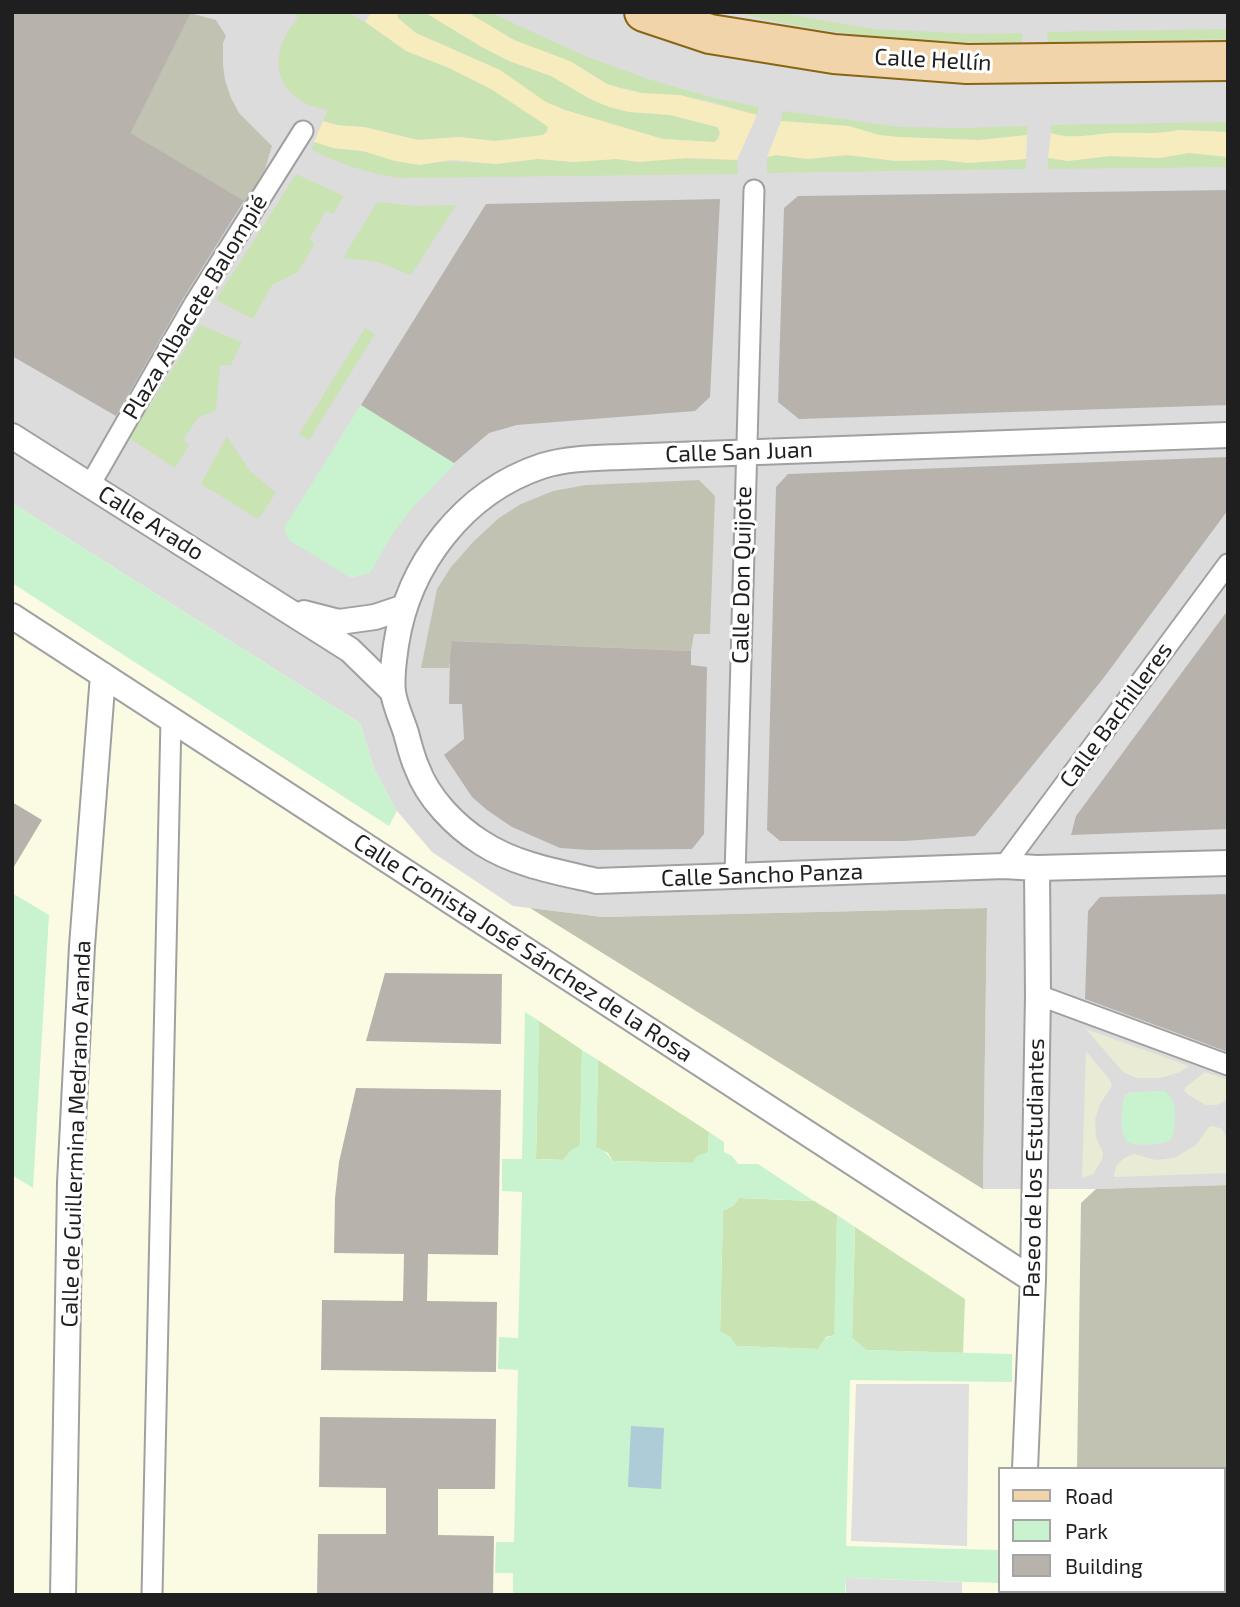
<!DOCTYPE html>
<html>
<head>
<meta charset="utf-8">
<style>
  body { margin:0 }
  #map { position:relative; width:1240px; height:1607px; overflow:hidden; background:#efece7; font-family:"Exo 2",sans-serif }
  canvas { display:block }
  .frame { position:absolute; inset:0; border:14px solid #1f1f1f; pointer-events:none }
  .legend { position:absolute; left:998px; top:1467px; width:228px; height:126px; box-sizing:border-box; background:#fff; border:2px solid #a5a5a5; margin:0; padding:9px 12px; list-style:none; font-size:21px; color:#1f1f1f }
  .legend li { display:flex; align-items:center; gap:14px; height:35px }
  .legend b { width:35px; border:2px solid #a5a5a5 }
</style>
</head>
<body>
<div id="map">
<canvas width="1240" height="1607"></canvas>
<div class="frame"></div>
<ul class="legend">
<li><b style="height:9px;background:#f1d4aa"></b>Road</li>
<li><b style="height:19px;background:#c9f3ce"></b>Park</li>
<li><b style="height:19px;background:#b8b2ad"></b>Building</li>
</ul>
</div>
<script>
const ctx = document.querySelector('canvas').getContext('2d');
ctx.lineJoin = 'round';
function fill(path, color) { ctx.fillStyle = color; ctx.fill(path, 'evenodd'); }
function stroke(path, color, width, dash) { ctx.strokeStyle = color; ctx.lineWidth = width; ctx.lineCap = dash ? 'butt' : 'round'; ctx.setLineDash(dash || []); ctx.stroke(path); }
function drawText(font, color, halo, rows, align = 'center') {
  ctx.font = font + ' "Exo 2",sans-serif'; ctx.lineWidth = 6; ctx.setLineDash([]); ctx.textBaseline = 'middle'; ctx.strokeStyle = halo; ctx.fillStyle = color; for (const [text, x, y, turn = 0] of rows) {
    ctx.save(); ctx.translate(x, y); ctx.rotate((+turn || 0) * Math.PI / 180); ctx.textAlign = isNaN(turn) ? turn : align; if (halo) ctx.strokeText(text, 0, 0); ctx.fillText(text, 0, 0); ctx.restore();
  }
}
const residential = new Path2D(`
  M12 12H1228V1595H12ZM1000 1469H1224V1591H1000Z`);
const education = new Path2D(`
  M12 503 360 723 374 769 397 811 432 852 513 906 603 917 987 908 983 1189H1096L1228 1185V1595H12ZM1000 1469H1224V1591H1000Z`);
const construction = new Path2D(`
  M190 13 216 20 226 36 223 43V65L225 80 231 98 239 113 272 146 265 169 246 203 131 133Z
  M699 480 715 496 710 634H694L691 651 453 641 449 668H421L437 589 451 567 474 541 499 518 521 504 553 491 586 485Z
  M530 908 603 917 987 908 983 1189Z
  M1228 1185V1511H1224V1469H1077L1081 1203 1096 1189Z`);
const farmland = new Path2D(`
  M1086 1029 1189 1066 1180 1072 1160 1078H1136L1123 1072Z
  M1086 1051 1110 1080 1112 1086 1100 1104 1095 1120 1096 1137 1103 1153 1102 1160 1093 1174 1082 1178Z
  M1205 1072 1228 1080V1099L1217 1105H1206L1188 1095 1184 1090 1186 1087Z
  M1213 1126 1222 1129 1228 1141V1173L1114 1177 1116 1166 1124 1158 1134 1154 1156 1160 1174 1158 1196 1145 1209 1127Z`);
const grass = new Path2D(`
  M293 12H348L383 33 406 51 449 68 491 89 544 124 548 127 547 131 543 135 495 141 459 137 418 140 364 127 343 126 323 121 328 110C319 108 309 106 301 101 269 81 274 43 298 19Z
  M397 12H424L430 15 480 46 509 61 551 76 609 107 629 112 670 115 717 127 720 135 714 142 663 139 565 110 546 102 500 70 416 33 398 18Z
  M467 12H489L585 56 648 79 714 98 759 107 757 115 706 100 642 93 607 84 582 68 514 40Z
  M735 12H775L874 29 975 34 1022 33V42C925 44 829 36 735 12Z
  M1228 29V39L1048 42 1047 32Z
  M783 111 900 127 963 128 1027 126V135L979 140 899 137 879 135 849 126 781 121Z
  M1228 122V132L1179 130 1142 135 1117 133 1071 137 1051 133V125Z
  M314 142 333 148 373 153 440 161 495 164 538 159 574 162 616 159 639 162 676 158 737 160 738 174 401 178C368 174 341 164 312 150Z
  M1189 153 1228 157V167L1048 169V158L1068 161 1110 156 1159 158Z
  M776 155 808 159 847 155 896 161 943 160 968 163 1026 159V169L767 173V157Z
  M296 174 344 196 333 214 326 211 310 238 314 245 298 272 272 285 253 319 216 300Z
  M377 202 415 206 456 205 411 275 378 262 343 258Z
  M200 325 242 342 231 365H220L216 410 199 417 183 439 189 445 175 468 129 438Z
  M365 328 375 334 309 440 299 434Z
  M227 436 249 470 276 493 258 519 201 484Z
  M539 1021 582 1050 580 1146 563 1160 536 1159Z
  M598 1060 709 1132 708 1152 692 1163 613 1161 608 1153 596 1147Z
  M739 1198 814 1201 837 1215 835 1335 826 1337 818 1349 736 1346 720 1332 723 1211 734 1205Z
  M855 1227 965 1299 963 1353 866 1350 852 1338Z`);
const sand = new Path2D(`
  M372 12H397L398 18 416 33 500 70 546 102 565 110 663 139 714 142 718 139 720 132 717 127 670 115 629 112 609 107 590 99 551 76 509 61 480 46 424 12H467L514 40 570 61 607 84 620 88 642 93 680 95 757 115 737 160 688 158 639 162 616 159 574 162 538 159 496 164 452 160 419 165 395 161 363 151 333 148 314 142 323 121 336 125 364 127 418 140 459 137 495 141 543 135 547 132 548 127 544 124 491 89 449 68 406 51 365 22Z
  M781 121 849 126 879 135 899 137 979 140 1027 135 1026 159 968 163 943 160 896 161 847 155 808 159 776 155 767 157Z
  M1179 130 1228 132V157L1189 153 1159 158 1110 156 1068 161 1048 158 1051 133C1071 140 1092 134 1112 133 1135 132 1156 135 1179 130Z`);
const park = new Path2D(`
  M362 403 455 464 413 507 393 533 370 573 351 578 289 540 284 528Z
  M12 503 360 723 374 769 397 811 389 826 12 583Z
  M12 893 49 915 33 1188 12 1175Z
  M525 1012 539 1021 536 1159 563 1160 570 1151 580 1145 582 1050 598 1060 596 1147 603 1150 613 1161 692 1163 697 1156 708 1152 709 1132 724 1142V1152L732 1156 738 1164H758L814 1201 739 1198 734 1205 723 1211 720 1331 731 1337 736 1346 818 1349 824 1339 834 1335 837 1215 855 1227 852 1338 866 1350 1012 1354V1382L850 1380 846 1546 1000 1550V1583L846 1578 845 1595H513V1573H495L496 1542H514L518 1370 498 1369 499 1337 518 1338 522 1192 502 1191V1159H522Z
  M1164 1091C1178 1098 1177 1127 1171 1140 1164 1144 1135 1147 1128 1142 1119 1136 1121 1104 1125 1095L1132 1092Z`);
const parking = new Path2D(`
  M856 1384H969L967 1546 851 1541Z
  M1224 1511H1228V1595H1077V1591H1224Z
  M846 1578 962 1582V1595H846Z`);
const water = new Path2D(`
  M631 1426 664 1428 661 1489 628 1487Z`);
const building = new Path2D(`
  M12 12H191L131 133 244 201 184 297 116 416 12 356Z
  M1228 190V405L799 419 778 402 784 208 798 196Z
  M720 199 710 397 695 411 517 425 489 433 454 463 361 405 486 204Z
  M1228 457V510L1102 680 975 836 905 841H780L767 830 776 487 788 474Z
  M1228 610V829L1071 835 1076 816Z
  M452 641 691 651V665L707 667 704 834 692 849 589 850 560 848 512 827 487 810 472 797 444 755 464 739 462 704H449L450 657Z
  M12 802 42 820 12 870Z
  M1228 894V1052L1085 999 1088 911 1100 897Z
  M385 973 502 974 501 1044 366 1041Z
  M356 1088 501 1090 498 1255 428 1254 427 1301 497 1302 496 1372 321 1370 322 1300 403 1301 404 1254 334 1253 335 1198 339 1162Z
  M320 1417 496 1419 495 1489H438V1535L494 1536 493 1595H317L318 1534H386V1488L319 1487Z`);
const pedestrian = new Path2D(`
  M90 485 194 304 303 131
  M1004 866 1228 564
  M735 876 754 190
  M1038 995 1228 1065
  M152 1595 171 719`);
const minor = new Path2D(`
  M1228 435 621 457C596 458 567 458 542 466 464 492 408 564 396 645 394 660 391 677 393 692 395 706 402 720 406 733 409 744 412 757 417 768 428 798 455 826 482 843 516 865 558 872 597 881L1004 866 1037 868 1228 863
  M12 436 350 650 393 692
  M304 613 339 622 375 617 405 607
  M12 616 1033 1280
  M1025 1469 1033 1280 1038 995 1037 868
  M63 1595 70 1183 82 946 103 675
  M1022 1595V1591`);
const primary = new Path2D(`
  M644 12 710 34 834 54 967 64 1228 61`);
const streetNames = [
  ["Calle Hellín",933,60,3],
  ["Plaza Albacete Balompié",195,307,-59],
  ["Calle San Juan",739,452,-2],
  ["Calle Arado",151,523,32],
  ["Calle Don Quijote",742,575,-89],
  ["Calle Bachilleres",1116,715,-54],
  ["Calle Sancho Panza",762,875,-2],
  ["Calle Cronista José Sánchez de la Rosa",523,948,33],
  ["Calle de Guillermina Medrano Aranda",76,1134,-88],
  ["Paseo de los Estudiantes",1034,1168,-89]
];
fill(residential, '#dddcdc');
fill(education, '#fbfbe3');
fill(construction, '#c2c2b3');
fill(farmland, '#e9ebd5');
fill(grass, '#c9e3b3');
fill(sand, '#f6ecbd');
fill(park, '#c9f3ce');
fill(parking, '#dfdfdf');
fill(water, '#adccd7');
fill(building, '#b8b2ad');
stroke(pedestrian, '#a0a0a0', 23);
stroke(minor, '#a0a0a0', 28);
stroke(primary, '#896512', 42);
stroke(pedestrian, '#fff', 19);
stroke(minor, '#fff', 24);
stroke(primary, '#f1d4aa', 38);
drawText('23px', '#1f1f1f', '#fff', streetNames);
</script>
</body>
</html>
